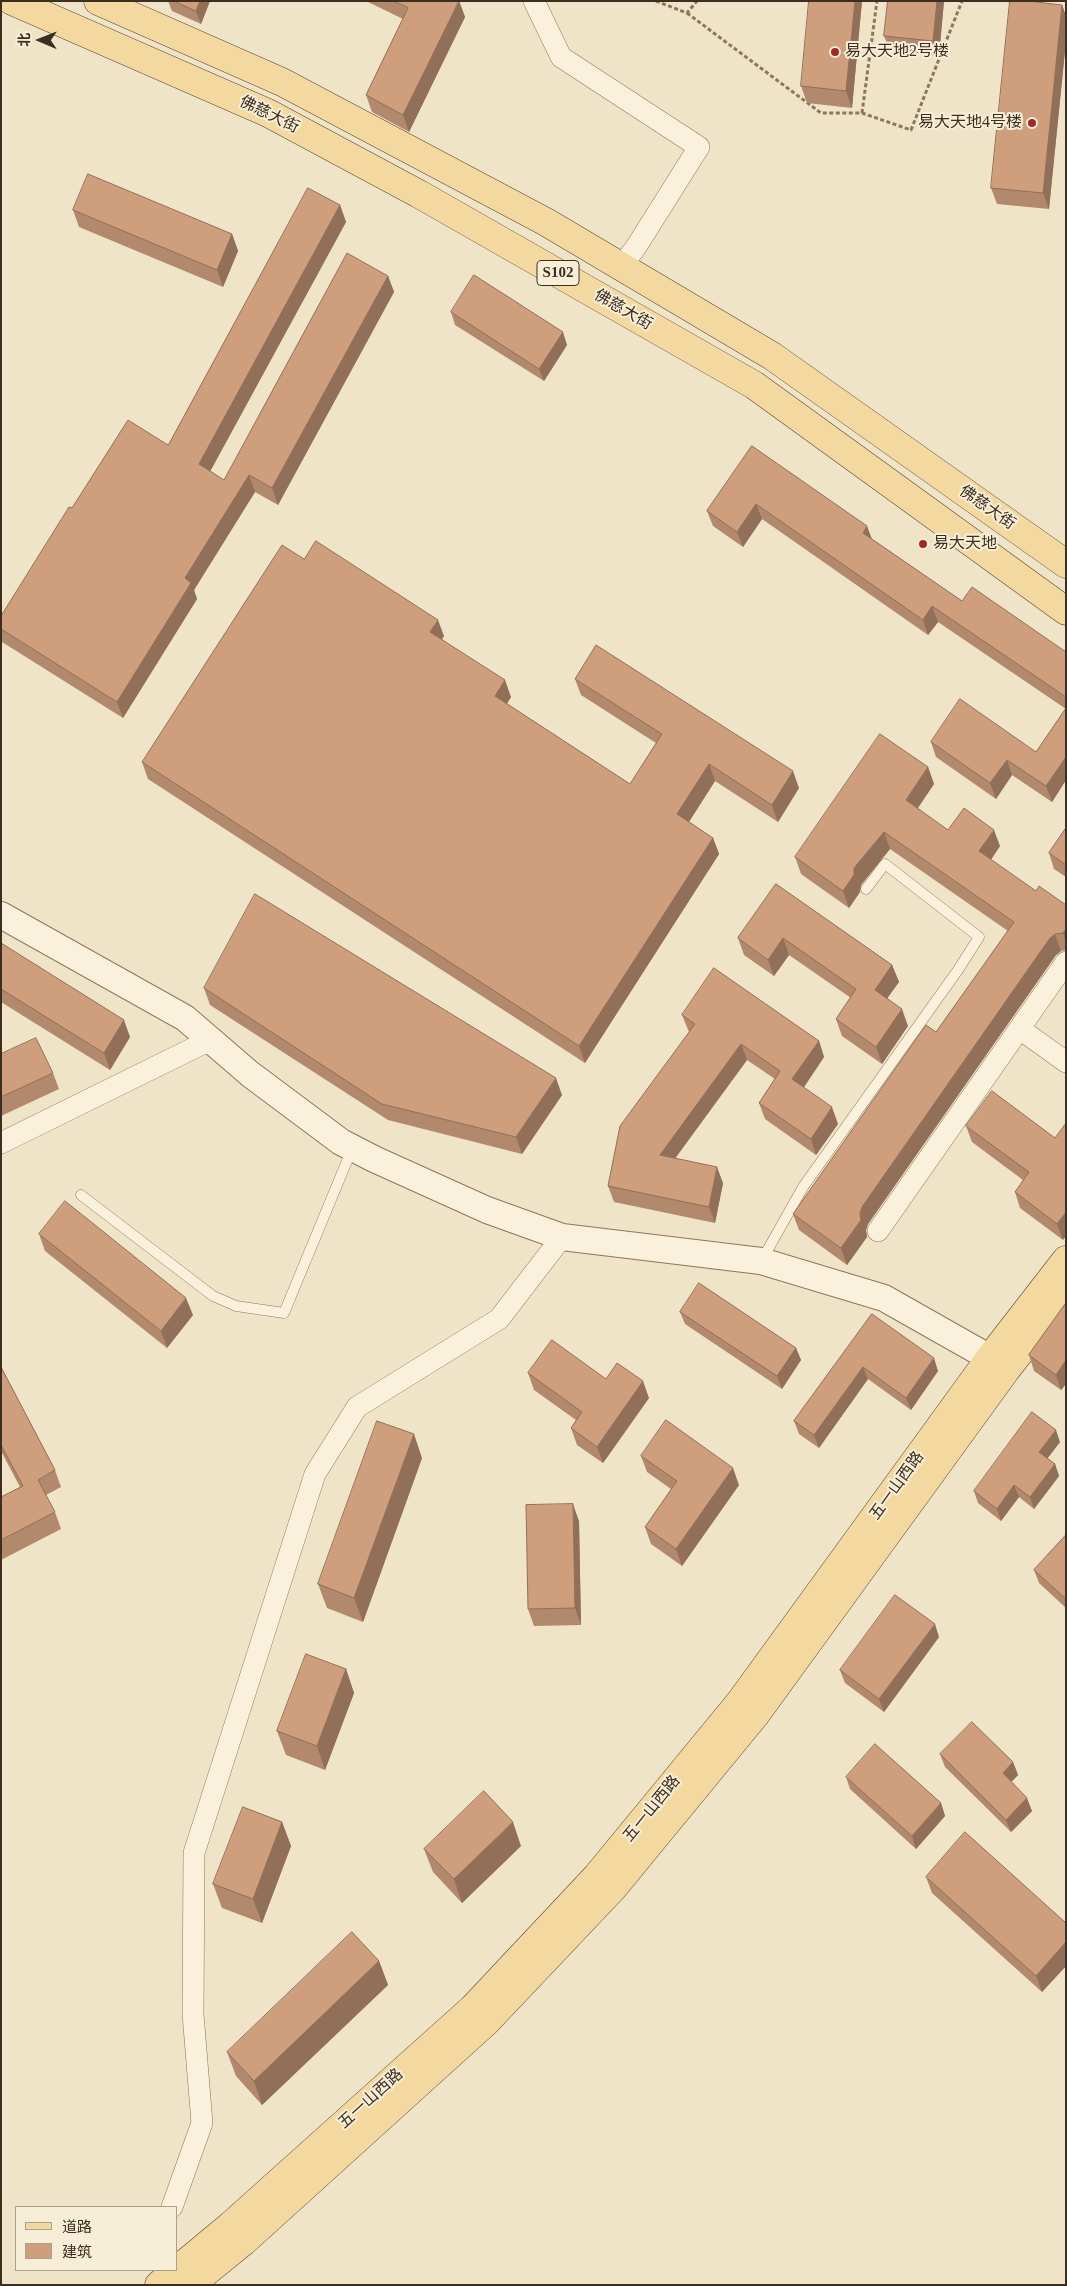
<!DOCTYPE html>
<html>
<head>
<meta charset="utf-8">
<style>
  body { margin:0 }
  #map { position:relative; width:1067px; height:2286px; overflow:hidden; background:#f0e4c8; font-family:"Times New Roman","Noto Sans SC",serif }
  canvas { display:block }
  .frame { position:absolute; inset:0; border:2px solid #3d2e20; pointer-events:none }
  .legend { position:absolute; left:15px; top:2206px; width:162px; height:65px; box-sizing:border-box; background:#f7eed8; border:1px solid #ada18e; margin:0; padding:6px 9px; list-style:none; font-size:15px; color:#3d2e20 }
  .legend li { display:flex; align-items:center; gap:10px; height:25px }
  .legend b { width:25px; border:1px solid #ada18e }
  .north { position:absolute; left:15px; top:15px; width:50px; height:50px; -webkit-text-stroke:4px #f7eed8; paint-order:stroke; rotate:271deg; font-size:14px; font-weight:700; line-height:20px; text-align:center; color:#3d2e20 }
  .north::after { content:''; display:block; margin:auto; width:18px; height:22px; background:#3d2e20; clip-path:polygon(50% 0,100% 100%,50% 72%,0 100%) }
</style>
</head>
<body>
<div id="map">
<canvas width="1067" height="2286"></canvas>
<div class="frame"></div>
<ul class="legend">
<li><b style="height:6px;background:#f3d9a0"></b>道路</li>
<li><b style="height:14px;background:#cf9f7d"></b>建筑</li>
</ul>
<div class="north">北</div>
</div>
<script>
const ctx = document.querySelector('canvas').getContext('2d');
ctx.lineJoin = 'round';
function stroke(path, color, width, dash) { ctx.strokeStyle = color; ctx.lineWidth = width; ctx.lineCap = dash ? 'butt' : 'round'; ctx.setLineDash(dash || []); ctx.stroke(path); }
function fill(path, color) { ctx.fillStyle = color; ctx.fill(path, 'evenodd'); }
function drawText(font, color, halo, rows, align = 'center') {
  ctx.font = font + ' "Times New Roman","Noto Sans SC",serif'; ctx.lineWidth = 4; ctx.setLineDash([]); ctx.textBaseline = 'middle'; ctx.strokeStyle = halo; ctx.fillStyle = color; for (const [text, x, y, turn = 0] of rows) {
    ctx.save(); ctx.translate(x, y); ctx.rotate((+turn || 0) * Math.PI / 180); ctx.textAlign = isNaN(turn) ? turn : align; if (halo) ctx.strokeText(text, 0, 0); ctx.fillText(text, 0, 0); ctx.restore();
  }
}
const path = new Path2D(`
  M656 1 687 13 697 1
  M687 13 821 113H862L911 130 962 1
  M862 113 877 1`);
const service = new Path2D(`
  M81 1195 213 1296 236 1306 284 1313 352 1149
  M762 1260 803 1187 958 970 979 937 885 864 866 889`);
const minor = new Path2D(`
  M534 1 561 57 699 147 636 247 621 267
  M1020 1029 1066 1062
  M1 1143 210 1040
  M878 1231 1066 962
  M172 2207 202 2123 193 2014 194 1853 315 1474 357 1407 499 1319 562 1237`);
const tertiary = new Path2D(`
  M1 915 185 1018 250 1074 341 1142 374 1159 487 1210 562 1237 761 1261 884 1298 990 1358 1006 1370`);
const primary = new Path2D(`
  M12 1 268 113 419 194 754 385 1066 611
  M98 1 282 82 546 222 772 356 1066 564
  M159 2285 230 2226 473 2008 597 1876 740 1702 990 1358 1066 1260
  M190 2285 243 2242 486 2022 613 1888 756 1714 1006 1370 1066 1293`);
const wall = new Path2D(`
  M168 1H210L201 24 172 11Z
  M366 1H459L465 17 409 132 372 112 366 95 403 19Z
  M862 1 852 108 807 103 801 86Z
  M888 1H944L939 56 890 51 884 36Z
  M1062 5 1066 16V41L1049 209 997 204 991 188Z
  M340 205 346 222 210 471 224 480 388 276 394 292 278 505 255 492 194 590 197 599 123 718 2 642 1 616 72 508 168 445Z
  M73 210 232 234 238 251 223 287 79 227Z
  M451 312 567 345 544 381 455 325Z
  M752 446 872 539 962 601 1066 652V780L1052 802 1012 775 996 799 936 757 931 742 1036 752 1066 709 938 622 928 635 762 519 743 547 713 526 707 511Z
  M304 559 444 636 442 639 511 697 507 704 630 784 656 743 581 695 575 679 799 788 778 822 715 781 689 822 713 838 719 854 585 1063 148 779 142 762Z
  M928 767 934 784 917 808 948 830 1000 846 991 860 1036 891 1066 905V950L1061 951 1056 955 868 1224 866 1230 867 1237 847 1265 799 1230 793 1214 936 1032 1008 931 890 849 861 885 860 892 849 908 801 874 795 857Z
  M1066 828V877L1054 869 1049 853Z
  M776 884 892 965 899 982 887 998 908 1026 882 1064 842 1036 836 1019 851 998 789 955 774 976 744 955 738 938Z
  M1 943 130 1037 110 1070 1 1002Z
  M204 988 562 1095 522 1154 388 1120 210 1005Z
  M682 1015 819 1041 824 1057 804 1087 838 1124 816 1155 765 1119 759 1103 775 1079 747 1060 675 1158 723 1183 715 1223 614 1202 608 1186 689 1032Z
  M1 1054 53 1073 59 1089 1 1116Z
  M966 1126 1055 1138 1063 1240 1020 1208 1015 1192 1023 1180 972 1142Z
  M39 1234 193 1315 167 1348 45 1251Z
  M1066 1303V1384L1061 1390 1034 1371 1029 1355Z
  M680 1312 796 1348 801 1360 782 1389 685 1324Z
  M872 1314 938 1371 911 1410 868 1379 819 1448 799 1434 794 1421Z
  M1 1367 55 1470 61 1487 46 1495 55 1512 61 1529 1 1560V1497L20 1487 1 1451Z
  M528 1373 606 1379 649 1398 603 1463 577 1445 571 1428 576 1420 534 1390Z
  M1060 1442 1047 1459 1055 1464 1059 1476 1034 1509 1019 1497 1001 1521 978 1503 974 1491Z
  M641 1456 739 1485 682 1566 651 1544 645 1527 671 1489 647 1472Z
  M422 1458 363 1622 327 1608 318 1584Z
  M579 1521 581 1625 534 1626 528 1609Z
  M1066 1535V1608L1039 1583 1034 1570Z
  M939 1637 884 1712 845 1683 840 1670Z
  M346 1669 354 1693 325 1770 286 1755 277 1731Z
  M940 1754 1013 1762 1018 1775 1011 1782 1032 1811 1011 1832 945 1767Z
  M846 1777 941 1803 945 1816 916 1849 850 1789Z
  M282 1822 291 1846 262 1923 222 1908 213 1884Z
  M521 1846 462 1903 433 1872 424 1849Z
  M926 1877 1066 1923V1966L1042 1992 932 1893Z
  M379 1961 388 1985 262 2105 236 2076 227 2052Z`);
const shadedWall = new Path2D(`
  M200 1H210L201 24 196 11Z
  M459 1 465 17 409 132 403 115Z
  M855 1H862L852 108 846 91Z
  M937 1H944L939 56 933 41Z
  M1062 5 1066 16V41L1049 209 1043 193Z
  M340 205 346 222 205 481 199 464Z
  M232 234 238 251 223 287 217 270Z
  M388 276 394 292 278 505 272 488Z
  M563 332 567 345 544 381 539 369Z
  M249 475 255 492 194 590 197 599 123 718 117 702 185 578Z
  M756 504 762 519 743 547 737 532Z
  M867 526 873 542 863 533Z
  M932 606 938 622 928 635 923 620Z
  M438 620 444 636 436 648 430 632Z
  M505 680 511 697 501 713 495 696Z
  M1066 757V780L1052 802 1046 786Z
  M1007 760 1012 775 996 799 990 783Z
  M709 764 715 781 683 831 677 814Z
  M928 767 934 784 912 817 906 800Z
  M793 771 799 788 778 822 772 805Z
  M994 830 1000 846 985 868 979 851Z
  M884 832 890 849 861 885 860 892 849 908 843 891 854 868Z
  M713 838 719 854 585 1063 579 1046Z
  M1066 929V942L1063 933Z
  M1055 934 1061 951 1056 955 868 1224 866 1230 867 1237 847 1265 841 1248 860 1214 862 1207 1050 938Z
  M783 938 789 955 774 976 768 960Z
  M892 965 899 982 881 1007 875 990Z
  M902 1009 908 1026 882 1064 876 1047Z
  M124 1020 130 1037 110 1070 104 1053Z
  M819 1041 824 1057 798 1096 792 1079Z
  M741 1044 747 1060 666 1171 660 1155Z
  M556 1078 562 1095 522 1154 516 1137Z
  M832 1107 838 1124 816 1155 811 1139Z
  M717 1167 723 1183 715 1223 709 1207Z
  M1066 1212V1236L1063 1240 1057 1224Z
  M186 1298 193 1315 167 1348 161 1331Z
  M796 1348 801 1360 782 1389 777 1376Z
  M934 1358 938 1371 911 1410 906 1398Z
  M1066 1360V1384L1061 1390 1056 1375Z
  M863 1367 868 1379 819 1448 814 1435Z
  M643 1381 649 1398 603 1463 597 1447Z
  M1056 1430 1060 1442 1043 1464 1039 1452Z
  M414 1434 422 1458 363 1622 354 1598Z
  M1055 1464 1059 1476 1034 1509 1030 1497Z
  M733 1468 739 1485 682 1566 676 1549Z
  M1014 1485 1019 1497 1001 1521 997 1509Z
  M573 1504 579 1521 581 1625 575 1608Z
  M935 1624 939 1637 884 1712 879 1699Z
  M346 1669 354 1693 325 1770 317 1746Z
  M1013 1762 1018 1775 1007 1786 1003 1773Z
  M1027 1798 1032 1811 1011 1832 1006 1820Z
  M941 1803 945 1816 916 1849 912 1836Z
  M282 1822 291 1846 262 1923 253 1899Z
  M513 1822 521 1846 462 1903 454 1879Z
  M1066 1942V1966L1042 1992 1036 1976Z
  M379 1961 388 1985 262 2105 254 2081Z`);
const building = new Path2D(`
  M174 1H200L196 11Z
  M394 1H459L403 115 366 95 408 8Z
  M809 1H855L846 91 801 86Z
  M888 1H937L933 41 884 36Z
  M1010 1H1028L1062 5 1043 193 991 188Z
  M88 174 232 234 217 270 73 210Z
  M308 188 340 205 199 464 224 480 347 253 388 276 272 488 249 475 185 578 191 583 117 702 1 629V616L69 507 72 508 128 420 168 445Z
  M474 275 563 332 539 369 451 312Z
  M752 446 867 526 863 533 962 601 972 587 1066 652V697L932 606 923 620 756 504 737 532 707 511Z
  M316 541 438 620 430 632 505 680 495 696 630 784 662 734 575 679 596 645 793 771 772 805 709 764 677 814 713 838 579 1046 142 762 282 545 304 559Z
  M960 699 1036 752 1066 708V757L1046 786 1007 760 990 783 931 742Z
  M880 734 928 767 906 800 948 830 964 808 994 830 979 851 1036 891 1039 886 1066 905V929L1063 933 1055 934 1050 938 862 1207 860 1214 861 1220 841 1248 793 1214 926 1025 936 1032 1014 922 884 832 854 868V875L843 891 795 857Z
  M1066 828V865L1049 853Z
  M776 884 892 965 875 990 902 1009 876 1047 836 1019 856 989 783 938 768 960 738 938Z
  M255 894 556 1078 516 1137 382 1104 204 988Z
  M1 943 124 1020 104 1053 1 989Z
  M714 968 819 1041 792 1079 832 1107 811 1139 759 1103 780 1071 741 1044 660 1155 717 1167 709 1207 608 1186 620 1126 695 1024 682 1015Z
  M36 1038 53 1073 1 1097V1054Z
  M992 1091 1055 1138 1066 1123V1212L1057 1224 1015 1192 1029 1172 966 1126Z
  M65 1201 186 1298 161 1331 39 1234Z
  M699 1283 796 1348 777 1376 680 1312Z
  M1066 1303V1360L1056 1375 1029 1355Z
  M872 1314 934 1358 906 1398 863 1367 814 1435 794 1421Z
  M552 1340 606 1379 617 1363 643 1381 597 1447 571 1428 582 1412 528 1373Z
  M1 1367 55 1470 38 1480 55 1512 1 1540V1497L23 1486 1 1445Z
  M1032 1412 1056 1430 1039 1452 1055 1464 1030 1497 1014 1485 997 1509 974 1491Z
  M666 1420 733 1468 676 1549 645 1527 677 1481 641 1456Z
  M377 1421 414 1434 354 1598 318 1584Z
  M573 1504 575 1608 528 1609 526 1505Z
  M1066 1535V1599L1034 1570Z
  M895 1595 935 1624 879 1699 840 1670Z
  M306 1654 346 1669 317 1746 277 1731Z
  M972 1722 1013 1762 1003 1773 1027 1798 1006 1820 940 1754Z
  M875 1744 941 1803 912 1836 846 1777Z
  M484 1791 513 1822 454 1879 424 1849Z
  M243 1807 282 1822 253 1899 213 1884Z
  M965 1832 1066 1923V1942L1036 1976 926 1877Z
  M352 1932 379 1961 254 2081 227 2052Z`);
const markers = [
  [835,52,5,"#9e2a2b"],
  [1032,123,5,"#9e2a2b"],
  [923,544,5,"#9e2a2b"]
];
const shields = [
  [558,273,42]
];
const shieldNames = [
  ["S102",558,273]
];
const poiNames = [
  ["易大天地2号楼",845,52],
  ["易大天地4号楼",1022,123,"right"],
  ["易大天地",933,544]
];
const streetNames = [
  ["佛慈大街",269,115,26],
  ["佛慈大街",623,310,30],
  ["佛慈大街",987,508,35],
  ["五一山西路",897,1486,-54],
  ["五一山西路",652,1809,-51],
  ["五一山西路",371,2099,-42]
];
stroke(service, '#8d765c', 11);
stroke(minor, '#8d765c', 22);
stroke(tertiary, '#8d765c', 28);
stroke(primary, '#5b4430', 29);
stroke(path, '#8d765c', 3, [4, 2.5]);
stroke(service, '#faf1dc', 10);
stroke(minor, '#faf1dc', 21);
stroke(tertiary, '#faf1dc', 26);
stroke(primary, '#f3d9a0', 28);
fill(wall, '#b2896c');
fill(shadedWall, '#916f58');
fill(building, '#cf9f7d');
stroke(building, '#916f58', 1);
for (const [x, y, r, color] of markers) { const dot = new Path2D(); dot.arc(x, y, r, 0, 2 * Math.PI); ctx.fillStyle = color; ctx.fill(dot); stroke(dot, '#f7eed8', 2); }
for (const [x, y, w] of shields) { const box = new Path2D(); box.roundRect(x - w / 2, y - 12.5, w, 25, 4); ctx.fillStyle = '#f7eed8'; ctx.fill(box); stroke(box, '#3d2e20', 1); }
drawText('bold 15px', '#3d2e20', null, shieldNames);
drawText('16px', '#3d2e20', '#f7eed8', poiNames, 'left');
drawText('16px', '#3d2e20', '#f7eed8', streetNames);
</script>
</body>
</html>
